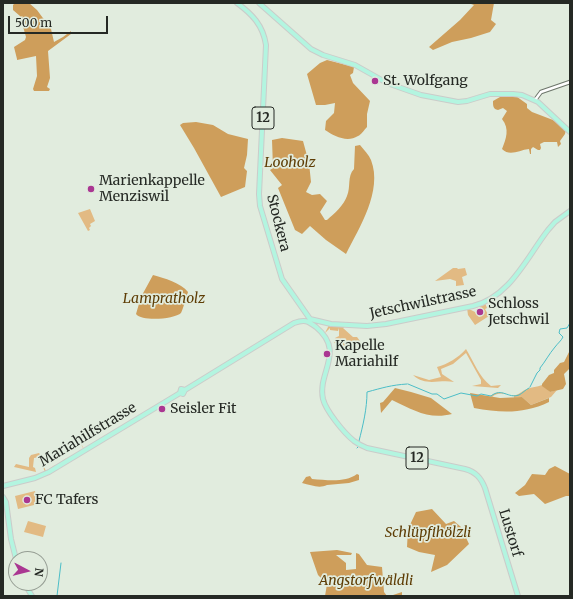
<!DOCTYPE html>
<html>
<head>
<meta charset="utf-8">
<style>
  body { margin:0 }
  #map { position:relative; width:573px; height:599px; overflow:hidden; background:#e1ecde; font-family:Merriweather,serif }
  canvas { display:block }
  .frame { position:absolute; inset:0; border:4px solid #252924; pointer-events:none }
  .north { position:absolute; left:8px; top:551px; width:40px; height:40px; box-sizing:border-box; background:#e1ecde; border:1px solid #969e94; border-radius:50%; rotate:97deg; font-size:11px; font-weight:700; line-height:16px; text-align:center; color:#252924 }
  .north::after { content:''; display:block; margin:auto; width:14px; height:18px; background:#aa3792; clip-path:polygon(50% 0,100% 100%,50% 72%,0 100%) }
  .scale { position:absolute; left:8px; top:16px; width:100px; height:18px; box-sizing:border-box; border:2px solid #252924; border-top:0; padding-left:5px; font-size:12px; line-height:14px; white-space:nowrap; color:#252924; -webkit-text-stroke:3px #e1ecde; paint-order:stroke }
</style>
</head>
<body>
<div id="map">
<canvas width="573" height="599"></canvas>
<div class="frame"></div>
<div class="north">N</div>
<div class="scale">500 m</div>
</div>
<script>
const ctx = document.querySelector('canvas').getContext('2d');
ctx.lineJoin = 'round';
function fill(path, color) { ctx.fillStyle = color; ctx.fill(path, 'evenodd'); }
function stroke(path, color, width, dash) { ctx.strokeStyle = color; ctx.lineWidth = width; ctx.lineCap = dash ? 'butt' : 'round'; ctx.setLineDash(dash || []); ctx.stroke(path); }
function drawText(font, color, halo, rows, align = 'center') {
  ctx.font = font + ' Merriweather,serif'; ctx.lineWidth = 3.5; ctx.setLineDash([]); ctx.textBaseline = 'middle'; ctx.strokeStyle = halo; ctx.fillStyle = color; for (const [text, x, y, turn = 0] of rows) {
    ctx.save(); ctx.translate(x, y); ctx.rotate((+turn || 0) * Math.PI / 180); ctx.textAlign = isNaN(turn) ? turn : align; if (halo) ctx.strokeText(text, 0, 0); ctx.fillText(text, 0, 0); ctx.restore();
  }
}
const green = new Path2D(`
  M90 209 95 221 90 224 91 226 89 228 90 230 88 231 78 213Z
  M453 268H457L458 269 465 268 467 275 462 277 464 285 456 286V281L450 279 435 281Z
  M485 303 487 308 485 309 489 316 475 325 468 315 467 308 475 312 479 317 483 314 479 305Z
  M329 325 346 326 343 328 353 337H357L363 345 349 346 350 348 336 345 334 342 336 340 335 338 339 336V328L338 331 330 330V328L325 333Z
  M466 349C474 362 479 377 491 386L501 385 498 388 472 386 481 384V380L466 353 453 364 441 369 442 374 454 382C439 379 426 387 413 375L429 380 441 377 437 367C448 364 458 358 466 349Z
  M542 385 550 392 557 390 551 397 531 405 522 397 514 398V396C506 394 499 391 492 397L490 396C504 387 504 397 516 395 520 394 523 390 527 389 532 387 537 387 542 385Z
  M79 440 84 449V450L50 471 52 468 44 473 45 472 39 457 34 458 33 467 35 468 36 472 14 467 16 464 29 467V458L31 455 39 453C43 457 43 466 46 471L55 465 53 468 65 459 84 450Z
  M35 491 38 504 18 509 15 496Z
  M28 521 46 526 43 537 24 532Z`);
const forest = new Path2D(`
  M15 3H29L37 10 51 29 54 42 63 37 71 31V34L48 51 50 78 47 87 50 89 49 91H34L33 89 37 76 36 56 17 60V59L14 47 25 40 26 37 20 16 13 10V5Z
  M468 3H494L491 20 496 24 490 32 471 38 452 42 433 50 429 47 460 20 474 5Z
  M327 60 354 67 353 73 350 75 353 83 370 101 367 114V127C364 130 361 135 358 136 347 143 334 136 325 130L326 121 334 113 335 103 325 105H316L307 74 320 63Z
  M513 94 527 104V108L532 112 553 120 566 129 565 134 560 141 561 144 558 147 557 142H544L540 144 541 148 540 150H538L533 147 531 149V154H530L529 149C519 150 510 157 502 149 506 139 510 129 502 119L507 111 503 108 498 110C493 109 493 106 493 101L500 97H508Z
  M196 122 213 125 228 134 248 139 247 155 244 168 247 171 245 187 221 197 194 148 180 125 183 123Z
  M282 138 303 141 309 163 311 182 306 192 312 195 320 194 327 201 320 212 325 220H327C334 214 344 205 347 196 351 187 347 176 354 169L355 146 360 145C364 150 369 155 371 160 383 191 359 228 346 254L326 240 310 226 302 234 295 230 278 188 282 185 270 170 273 168 272 140Z
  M153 275C164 278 181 283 188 292 186 298 183 309 181 313 175 319 142 322 136 314L141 297Z
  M570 350V368L564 374 566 384 563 389 550 392 542 386V384L549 375 554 373V370L560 363 564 362Z
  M395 388 411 392 431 398 452 414C429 420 413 410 392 400L381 413 380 403 383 402Z
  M470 393 500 398 522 397 531 405 549 398V402C524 414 501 413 474 408Z
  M555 466 570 474V496H566L545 504 534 494 519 496 515 493 525 485 532 474 545 475 549 469Z
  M357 474 359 475V480L349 483 327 485C319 489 311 485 302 483L306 477 310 476 312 479C327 480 345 483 357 474Z
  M432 509 446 524 454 521 461 527 469 544 447 565 431 572 435 555 419 552 407 547 408 529 416 512Z
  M337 550 352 553 351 555H336L346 563V570L356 569V553L359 554 367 565 382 567 384 592 387 596 393 595 402 592V595L361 596C353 594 335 596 325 596L327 584 318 575 310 552Z`);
const stream = new Path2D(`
  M408 384 432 394H437L444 399 461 393 477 396 481 394 491 396C502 387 508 399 519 395 523 393 525 390 529 388
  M530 387 537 373 540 370V368C545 362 549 354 555 347 558 343 561 341 563 337L559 333 560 329 567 328 570 323
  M359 441C363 425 367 409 367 392 382 388 391 385 407 384
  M357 448 358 447
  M57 596 61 563`);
const minor = new Path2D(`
  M535 100 541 92 570 82`);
const major = new Path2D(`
  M237 3C252 14 263 25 266 45L259 194 260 206 282 279 310 319 331 324 367 326 386 324 473 306C510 297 527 257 548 230L555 222 570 211
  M259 3 311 49 323 55 355 65 387 83 421 95 458 102 467 101 490 94H513L522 95 538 102 570 132
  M180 393 181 389 185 390 294 323C305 319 308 321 316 327 346 352 317 372 323 399 326 411 344 433 354 441 358 444 362 446 367 448L465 469C476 472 481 478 485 488L518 596
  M3 486 35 478 49 472 180 393 183 394 185 390
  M3 497 6 502 11 539 16 559
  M24 583 32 596`);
const markers = [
  [375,81,4,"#aa3792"],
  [91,189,4,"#aa3792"],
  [480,312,4,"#aa3792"],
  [327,354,4,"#aa3792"],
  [162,409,4,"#aa3792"],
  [27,500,4,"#aa3792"]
];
const shields = [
  [263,118,22],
  [417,458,22]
];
const shieldNames = [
  ["12",263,118],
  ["12",417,458]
];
const poiNames = [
  ["St. Wolfgang",383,81],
  ["Marienkappelle",99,181],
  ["Menziswil",99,197],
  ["Schloss",488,304],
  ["Jetschwil",488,320],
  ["Kapelle",335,346],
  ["Mariahilf",335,362],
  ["Seisler Fit",170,409],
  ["FC Tafers",35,500]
];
const parkNames = [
  ["Looholz",290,163],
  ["Lampratholz",164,299],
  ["Schlüpfihölzli",428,533],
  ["Angstorfwäldli",366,581]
];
const streetNames = [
  ["Stockera",278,223,76],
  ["Jetschwilstrasse",423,303,-12],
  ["Mariahilfstrasse",88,435,-31],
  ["Lustorf",510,533,73]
];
fill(green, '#e2ba83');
fill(forest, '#ce9e5b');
stroke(stream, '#4bbdc7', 1);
stroke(minor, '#6c756a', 4.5);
stroke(major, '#cbccca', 6);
stroke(minor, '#fff', 2.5);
stroke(major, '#b3f5e0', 4);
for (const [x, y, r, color] of markers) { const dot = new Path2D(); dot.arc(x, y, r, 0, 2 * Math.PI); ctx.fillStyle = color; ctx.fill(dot); stroke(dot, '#e1ecde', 1.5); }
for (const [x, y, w] of shields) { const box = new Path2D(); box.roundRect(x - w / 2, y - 11, w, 22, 3); ctx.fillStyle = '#e1ecde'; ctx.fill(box); stroke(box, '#252924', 1); }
drawText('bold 13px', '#252924', null, shieldNames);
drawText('14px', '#252924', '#e1ecde', poiNames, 'left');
drawText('italic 14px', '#5e3d05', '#e1ecde', parkNames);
drawText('14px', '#252924', '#e1ecde', streetNames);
</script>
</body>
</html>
